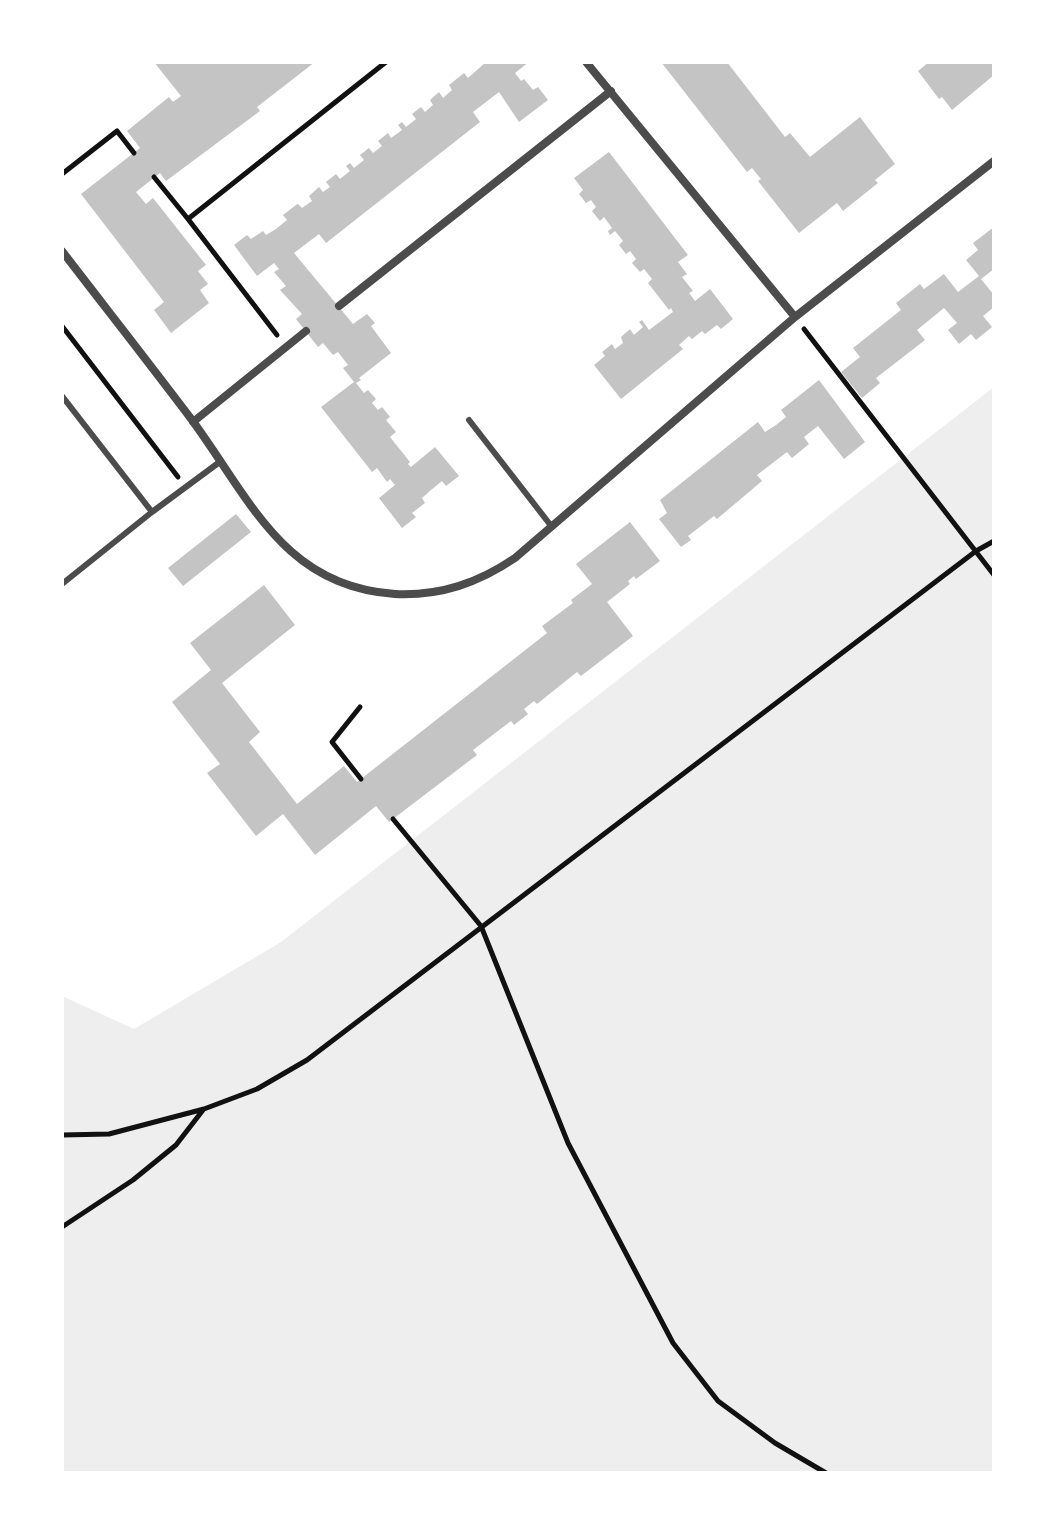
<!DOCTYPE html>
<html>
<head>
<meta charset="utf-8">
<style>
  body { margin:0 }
  #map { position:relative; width:1056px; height:1535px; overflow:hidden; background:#fff; font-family:"Fira Sans",sans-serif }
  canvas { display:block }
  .frame { position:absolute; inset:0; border:64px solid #fff; pointer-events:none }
</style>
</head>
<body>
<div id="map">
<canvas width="1056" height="1535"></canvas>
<div class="frame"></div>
</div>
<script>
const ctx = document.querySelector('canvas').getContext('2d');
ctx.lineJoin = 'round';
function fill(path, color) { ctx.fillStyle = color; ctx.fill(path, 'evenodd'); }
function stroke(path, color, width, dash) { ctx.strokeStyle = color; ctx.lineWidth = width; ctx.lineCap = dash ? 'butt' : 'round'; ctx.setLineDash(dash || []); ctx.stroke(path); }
const green = new Path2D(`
  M994 387V1473H62V996L134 1029 281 942Z`);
const building = new Path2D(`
  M154 62H315L257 107 260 111 166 181 160 173 136 192 146 204 153 198 206 265 198 271 208 284 200 290 209 303 171 333 154 310 164 302 81 194 140 148 127 131 169 97 173 102 181 96Z
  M486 62H529L515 73 521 81 524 79 533 90 538 87 548 100 519 122 499 92 473 112 480 122 326 243 319 234 294 253 353 324 367 314 375 323 371 326 391 353 359 378 361 380 356 383 364 393 368 390 376 399 372 403 378 410 382 407 390 417 386 420 396 432 390 437 410 462 408 464 411 467 435 447 459 476 446 486 442 481 431 490 422 498 425 503 412 513 416 517 402 528 379 498 395 485 390 479 387 482 377 468 372 472 321 407 354 382 343 368 348 365 338 352 333 355 323 343 318 347 296 319 302 314 280 290 286 286 274 272 279 269 274 263 257 276 234 245 247 235 251 239 263 231 266 235 276 229 287 220 283 215 296 205 298 204 302 208 312 201 309 196 319 187 323 192 330 187 326 182 336 174 340 179 350 171 346 166 350 163 354 168 364 160 360 155 369 148 373 153 382 146 378 141 388 133 391 138 402 130 398 125 402 122 406 127 416 119 412 114 421 107 425 112 433 105 430 100 439 92 443 98 452 90 449 85 464 73 468 78Z
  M661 62H727L785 137 790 133 810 157 860 117 895 164 875 180 878 183 843 211 837 203 799 233 758 181 761 179 752 168 747 172Z
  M929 62H994V75L952 110 942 97 939 99 918 71Z
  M609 152 688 255 678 262 687 274 682 277 693 291 689 293 695 301 710 289 733 319 721 329 717 325 705 334 702 331 692 339 689 336 679 345 683 349 621 399 594 365 605 356 602 352 612 344 615 349 623 343 621 337 630 329 634 335 643 327 639 322 642 320 649 330 673 312 671 308 669 310 648 283 652 279 644 269 640 272 632 263 636 259 630 251 626 254 619 245 623 241 615 231 610 235 608 231 612 228 604 217 600 221 592 211 596 207 591 200 586 203 579 194 583 190 574 178Z
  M994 227V269L981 279 994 295V307L983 316 992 327 976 340 971 334 959 344 948 330 957 323 944 308 917 330 925 340 876 378 880 383 862 398 841 372 860 357 853 348 901 310 896 303 920 284 924 289 944 274 958 292 979 276 966 260 978 250 973 243Z
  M819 380 865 442 844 459 818 426 804 437 809 444 792 458 787 452 757 475 762 481 717 519 714 516 688 536 691 540 681 547 659 519 667 513 660 500 758 422 765 432 776 425 786 417 781 410Z
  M236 514 251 532 183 586 168 568Z
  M630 522 660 561 636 579 634 576 628 581 630 584 607 602 633 636 581 676 577 672 537 704 534 701 524 709 528 714 514 725 511 721 473 750 477 755 389 822 376 806 315 855 283 814 256 836 207 773 220 764 172 702 211 670 190 643 264 585 295 625 222 683 260 732 249 742 297 804 344 766 357 782 547 633 542 626 573 603 571 600 592 584 576 564Z`);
const path = new Path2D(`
  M62 174 117 131 134 153
  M154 177 188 219
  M62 326 178 477
  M804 329 994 575
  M277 335 188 219 386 62
  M360 707 332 742 361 779
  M393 819 481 926 568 1143 673 1343 718 1401 775 1443 826 1473
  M62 1135 109 1134 204 1109 257 1089 307 1060 976 551 994 541
  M62 1227 133 1180 176 1145 203 1110`);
const service = new Path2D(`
  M62 396 152 512 221 461
  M469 420 552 527
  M62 584 152 512`);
const minor = new Path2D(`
  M586 62 795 317
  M62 251C105 307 149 363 192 420 250 499 284 587 395 594 441 596 478 583 515 558L795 317 994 161
  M339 306 611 91
  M193 422 306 331`);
fill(green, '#eee');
fill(building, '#c4c4c4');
stroke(path, '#111', 5);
stroke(service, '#4c4c4c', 6);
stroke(minor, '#4c4c4c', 8);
</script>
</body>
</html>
